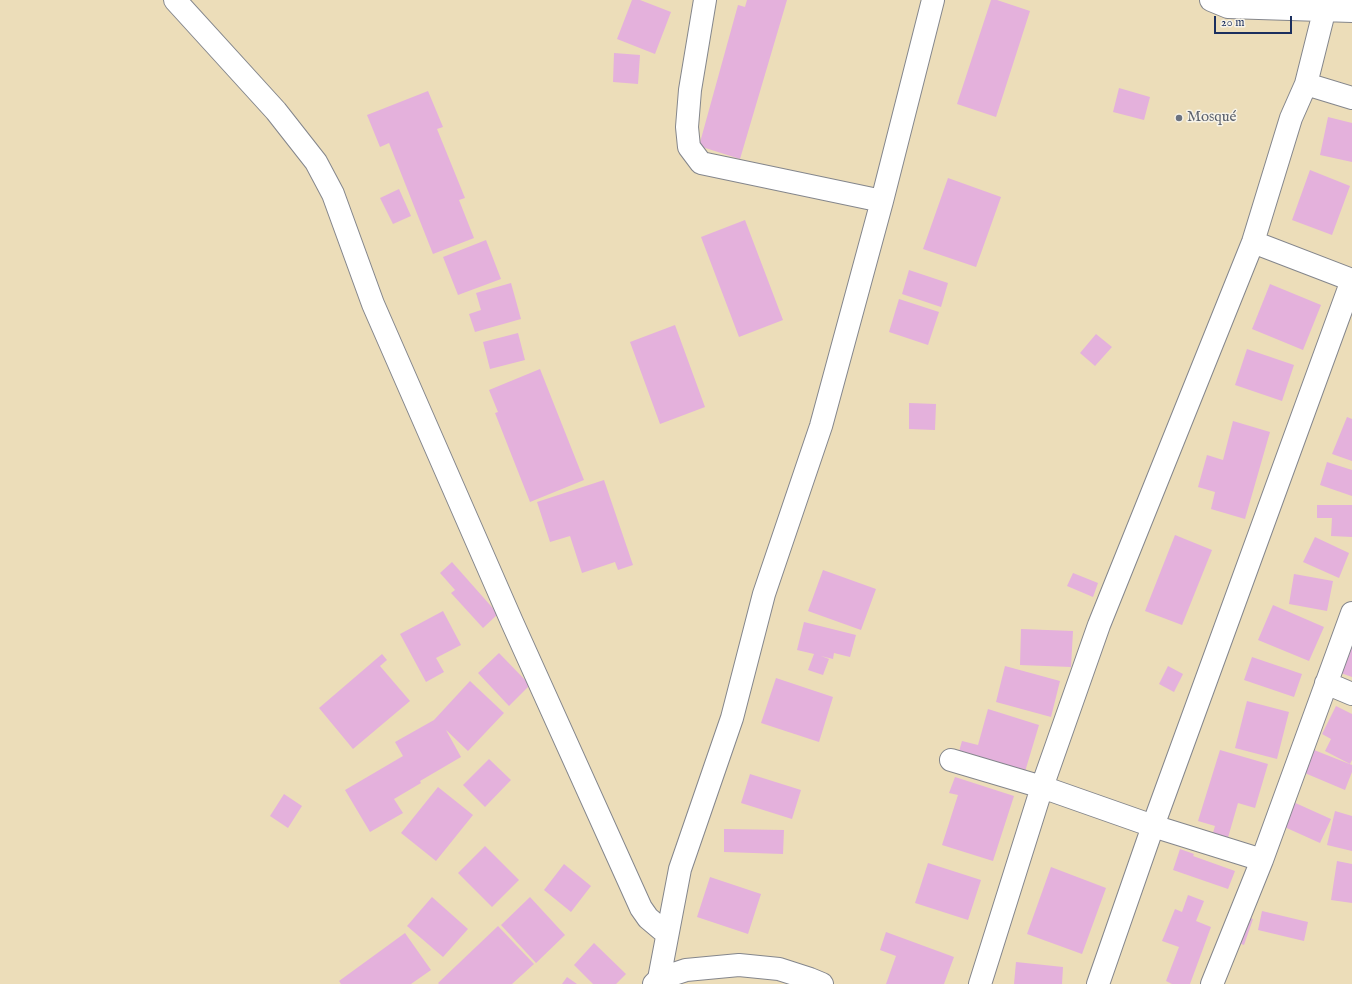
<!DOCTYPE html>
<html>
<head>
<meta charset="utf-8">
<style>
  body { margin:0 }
  #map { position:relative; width:1352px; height:984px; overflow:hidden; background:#ecddb9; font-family:"IM FELL English",serif }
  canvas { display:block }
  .scale { position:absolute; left:1214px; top:16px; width:78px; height:18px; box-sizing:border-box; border:2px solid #1b2f5e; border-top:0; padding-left:5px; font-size:12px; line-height:14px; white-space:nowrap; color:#1b2f5e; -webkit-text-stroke:3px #f7f3e8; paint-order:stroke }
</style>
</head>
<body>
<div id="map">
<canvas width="1352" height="984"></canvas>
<div class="scale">20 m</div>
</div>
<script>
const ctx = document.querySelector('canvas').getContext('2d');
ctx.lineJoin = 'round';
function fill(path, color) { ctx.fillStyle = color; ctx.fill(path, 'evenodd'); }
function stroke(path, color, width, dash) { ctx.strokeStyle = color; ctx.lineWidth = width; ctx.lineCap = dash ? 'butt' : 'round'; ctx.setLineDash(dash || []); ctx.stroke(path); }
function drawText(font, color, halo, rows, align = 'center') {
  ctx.font = font + ' "IM FELL English",serif'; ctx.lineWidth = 3; ctx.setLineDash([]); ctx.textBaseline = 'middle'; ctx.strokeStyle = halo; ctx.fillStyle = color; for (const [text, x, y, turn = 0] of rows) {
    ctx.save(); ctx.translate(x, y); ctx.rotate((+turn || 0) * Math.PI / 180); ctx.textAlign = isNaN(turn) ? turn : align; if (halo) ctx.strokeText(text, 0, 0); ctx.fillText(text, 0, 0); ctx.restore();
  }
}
const building = new Path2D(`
  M632 0H640L671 12 655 54 617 39Z
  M747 0H787L740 159 699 146 738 5 745 7Z
  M991 0H997L1030 11 996 117 957 104Z
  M614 53 640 55 638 84 613 82Z
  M1119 88 1150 97 1144 120 1113 112Z
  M428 91 443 127 437 129 465 198 459 200 474 238 433 254 389 143 380 147 367 115Z
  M1328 117 1352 123V162L1320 155Z
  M1310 170 1350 186 1332 235 1292 220Z
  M948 178 1001 197 976 267 923 249Z
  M399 189 411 216 393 224 380 198Z
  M745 220 783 320 739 337 701 237Z
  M486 240 501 279 458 295 443 257Z
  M909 270 948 283 941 307 902 294Z
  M511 283 521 319 475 332 469 314 481 310 476 293Z
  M1270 284 1321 305 1303 350 1252 329Z
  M899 299 939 312 928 345 889 332Z
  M675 325 705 407 660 424 630 342Z
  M518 333 525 360 490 369 483 342Z
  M1096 334 1112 347 1095 366 1080 353Z
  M1247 349 1294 365 1282 401 1235 385Z
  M540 369 584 480 530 502 495 413 498 412 489 390Z
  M909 403 936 404 935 430 909 429Z
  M1347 417 1352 419V461L1332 454Z
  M1233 421 1270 432 1245 519 1211 509 1215 492 1198 487 1207 455 1223 460Z
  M1327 462 1352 470V496L1320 485Z
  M604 480 633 565 618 570 615 562 582 573 570 536 550 542 537 502Z
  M1317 505H1352V537L1331 536 1332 518H1317Z
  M1175 535 1212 550 1182 625 1145 611Z
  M1315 537 1349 553 1339 578 1303 562Z
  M452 562 498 614 483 628 451 593 455 590 440 573Z
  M823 570 876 589 861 630 808 611Z
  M1073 573 1098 583 1093 597 1067 586Z
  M1294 574 1333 581 1327 611 1289 604Z
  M1273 605 1324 627 1309 661 1258 640Z
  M443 611 461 645 436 658 444 672 426 682 400 634Z
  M804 622 856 635 850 657 834 653 833 659 821 656 829 659 823 675 808 670 814 654 797 650Z
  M1021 629 1073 631 1071 667 1020 665Z
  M1352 635V677L1338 672Z
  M499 653 530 685 509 706 478 673Z
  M382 654 387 660 380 666 410 701 353 749 319 708Z
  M1252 657 1302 674 1294 697 1244 680Z
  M1005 666 1060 681 1051 717 996 702Z
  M1168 666 1183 674 1174 692 1159 684Z
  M776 678 833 697 819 742 761 723Z
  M470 681 504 713 468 751 446 730 461 757 420 781 421 783 394 799 403 813 370 832 345 790 403 756 395 742 434 720Z
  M1247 701 1289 712 1277 759 1235 748Z
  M1336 706 1352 714V760L1350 764 1325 751 1331 739 1322 734Z
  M988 709 1039 725 1024 775 958 755 962 741 978 745Z
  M1309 748 1352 765V772L1345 790 1300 771Z
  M1220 750 1268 764 1255 808 1238 803 1227 841 1212 836 1215 826 1198 821Z
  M489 759 511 780 485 807 463 785Z
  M750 774 801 790 792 819 741 803Z
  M955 777 1014 796 993 861 942 845 958 795 949 793Z
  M438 787 473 815 436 861 401 833Z
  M284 794 302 806 288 828 270 816Z
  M1291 801 1331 819 1320 843 1280 825Z
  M1335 811 1352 816V851L1327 845Z
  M724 829 784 830 783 854 724 852Z
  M485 846 519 880 492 907 458 873Z
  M1180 849 1194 854 1193 856 1235 871 1228 889 1173 870Z
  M1337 861 1352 864V903L1331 900Z
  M928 863 981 880 968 920 915 903Z
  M564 864 591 886 571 912 544 890Z
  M1051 867 1106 888 1082 954 1027 934Z
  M710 877 761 894 748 934 697 917Z
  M1188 895 1204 901 1196 921 1211 927 1190 984H1172L1166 981 1179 947 1162 941 1175 909 1182 912Z
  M432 897 468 929 443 957 407 926Z
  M530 897 565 935 536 963 501 925Z
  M1262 911 1308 922 1304 941 1258 930Z
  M1242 915 1253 919 1244 945 1233 941Z
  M498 926 534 964 512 984H439L438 983Z
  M886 932 954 957 944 984H886L896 956 880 950Z
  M405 933 431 970 411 984H341L339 981Z
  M594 943 626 974 616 984H593L574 965Z
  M1016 962 1063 967 1062 984H1014Z
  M567 977 577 984H562Z`);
const street = new Path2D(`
  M175 0 276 111 316 162 333 194 373 304 512 622 641 908 648 918 667 934
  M705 0 690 90 687 127 689 147 701 163 882 201
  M1211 0 1228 7 1352 11
  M1306 84 1352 98
  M1253 242 1352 280
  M1326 683 1352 694
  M951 760 1042 787 1153 826 1262 860
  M654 984 659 979 680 869 732 718 764 594 821 426 882 201 933 0
  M659 984V979L686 970 739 965 779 969 810 979 822 984
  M980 984 1042 787 1099 625 1253 242 1291 118 1306 84 1327 0
  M1098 984 1153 826 1352 280
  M1212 984 1262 860 1352 613`);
const markers = [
  [1179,118,4,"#6b7280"]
];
const worshipNames = [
  ["Mosqué",1187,118]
];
fill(building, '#e4b1dc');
stroke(street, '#84868c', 24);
stroke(street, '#fff', 22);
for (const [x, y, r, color] of markers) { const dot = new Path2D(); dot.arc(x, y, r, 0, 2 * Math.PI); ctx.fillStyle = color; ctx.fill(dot); stroke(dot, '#f7f3e8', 1.5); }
drawText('15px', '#5b616d', '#f7f3e8', worshipNames, 'left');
</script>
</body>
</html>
